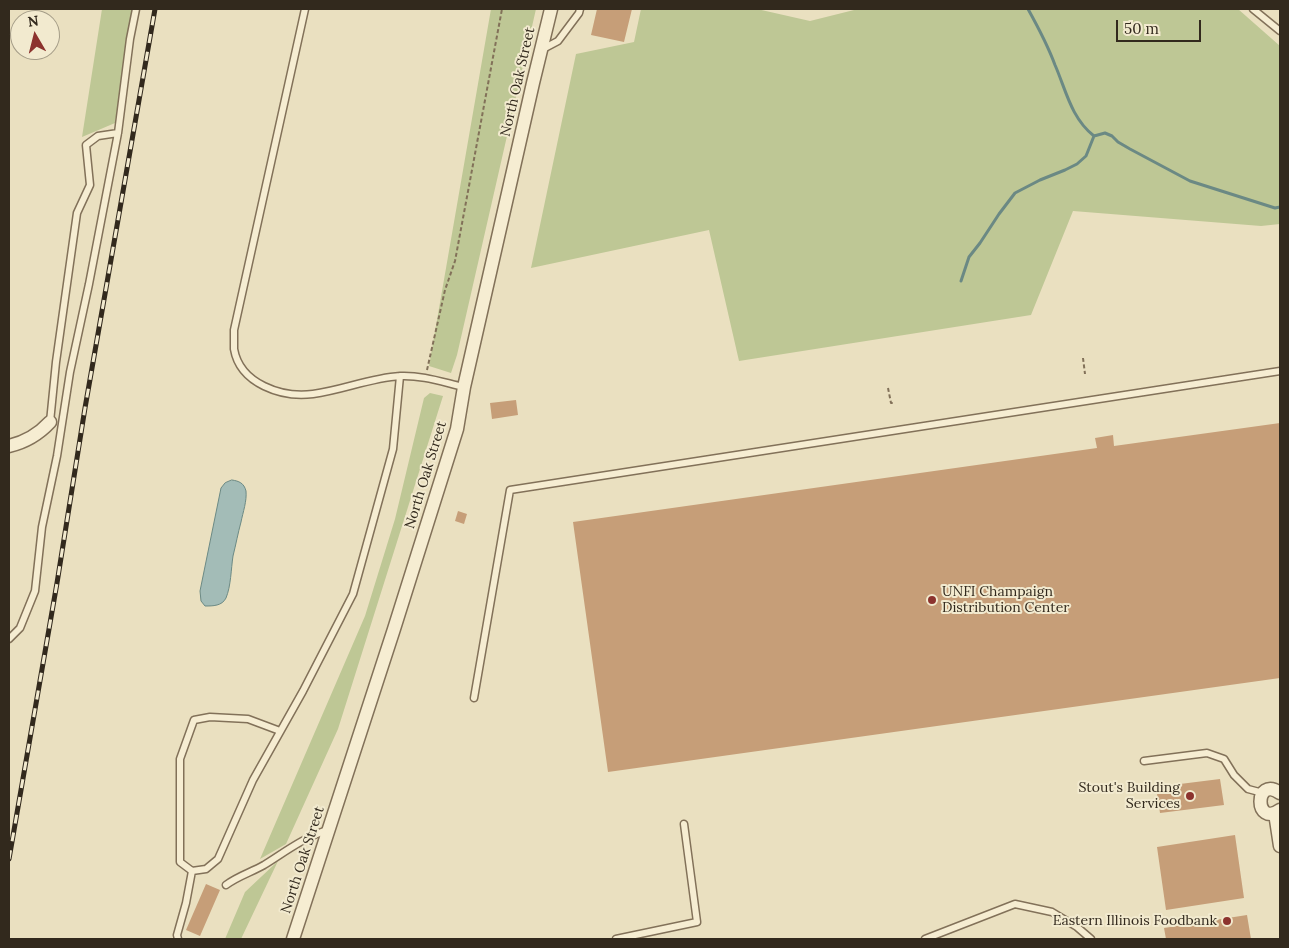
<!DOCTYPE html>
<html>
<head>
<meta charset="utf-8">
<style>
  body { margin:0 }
  #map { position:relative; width:1289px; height:948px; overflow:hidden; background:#eae0c0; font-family:Lora,serif }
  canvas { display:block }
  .frame { position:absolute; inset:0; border:10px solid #32291d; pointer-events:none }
  .north { position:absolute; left:10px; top:10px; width:50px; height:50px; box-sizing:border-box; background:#f2eacf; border:1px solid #a59d88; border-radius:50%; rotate:352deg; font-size:14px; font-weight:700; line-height:20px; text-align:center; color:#32291d }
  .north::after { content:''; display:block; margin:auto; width:18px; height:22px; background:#8c332e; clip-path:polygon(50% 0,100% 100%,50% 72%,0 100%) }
  .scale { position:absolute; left:1116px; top:20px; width:85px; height:22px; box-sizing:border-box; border:2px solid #32291d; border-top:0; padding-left:6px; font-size:15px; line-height:18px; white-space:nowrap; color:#32291d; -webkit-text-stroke:4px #f2eacf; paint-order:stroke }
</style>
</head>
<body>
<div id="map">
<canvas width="1289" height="948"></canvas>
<div class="frame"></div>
<div class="north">N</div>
<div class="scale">50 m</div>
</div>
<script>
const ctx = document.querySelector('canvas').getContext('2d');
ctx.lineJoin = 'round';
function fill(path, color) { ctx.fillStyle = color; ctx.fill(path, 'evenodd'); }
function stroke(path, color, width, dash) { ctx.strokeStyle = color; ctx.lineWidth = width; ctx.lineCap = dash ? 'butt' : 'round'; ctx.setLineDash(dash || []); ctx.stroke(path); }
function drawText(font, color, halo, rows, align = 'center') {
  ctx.font = font + ' Lora,serif'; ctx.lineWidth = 4; ctx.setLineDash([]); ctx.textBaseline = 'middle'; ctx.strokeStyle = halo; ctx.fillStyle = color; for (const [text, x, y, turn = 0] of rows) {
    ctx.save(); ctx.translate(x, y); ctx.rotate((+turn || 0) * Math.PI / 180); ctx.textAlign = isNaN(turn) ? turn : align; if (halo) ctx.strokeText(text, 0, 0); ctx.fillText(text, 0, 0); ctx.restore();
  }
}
const green = new Path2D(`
  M102 9H133L115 123 82 137Z
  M491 9H536L457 355 451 373 429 366Z
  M641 9H757L810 21 858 9H1238L1280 46V224L1261 226 1073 211 1031 315 739 361 709 230 531 268 576 54 634 42Z
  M430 393 443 396 338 729 286 844 260 859 365 616 395 519 424 398Z
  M278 861 241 939H225L245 892Z`);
const water = new Path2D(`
  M232 480C239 481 244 483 246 491 247 501 243 512 241 522 238 533 236 544 233 556 231 569 231 586 226 598 222 606 213 606 205 606L201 601 200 591 221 488 225 483Z`);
const stream = new Path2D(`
  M1028 9C1038 27 1048 46 1055 65 1066 90 1071 118 1094 136L1105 133 1112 136 1118 142 1130 149 1190 181 1275 208 1280 207
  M961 281 969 257 980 243 999 214 1015 193 1040 180 1065 170 1077 164 1086 156 1094 136`);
const building = new Path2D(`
  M597 9H632L624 42 591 35Z
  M516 400 518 415 492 419 490 403Z
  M1280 423V678L608 772 573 522 1097 448 1095 438 1113 435 1114 446Z
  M458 511 467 514 464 524 455 521Z
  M1220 779 1224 805 1160 813 1156 787Z
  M1235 835 1244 898 1166 910 1157 847Z
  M206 884 220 890 200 936 186 930Z
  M1247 915 1251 939H1166L1164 928Z`);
const path = new Path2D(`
  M1083 358 1085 374
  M427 370 445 290 455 261 502 9
  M888 388 891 403H895`);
const lane = new Path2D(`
  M305 9 234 330C234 336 234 343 234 349 240 384 282 398 313 394 343 390 370 378 400 376 422 375 442 382 464 387
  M1253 9 1280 31
  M541 50 558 41 579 13 580 9
  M50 422 56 362 77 213 90 185 86 145 98 136 118 133
  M9 639 20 628 35 591 42 527 57 456 70 372 89 284 118 133 130 39 136 9
  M474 698 510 490 1280 371
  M280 731 248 719 210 717 194 720 180 759V862L192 871 206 869 218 859 253 780 303 691 353 594 393 449 400 376
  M1144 761 1207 753 1224 759 1234 775 1248 789 1263 793
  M226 885C238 876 252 872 264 865 285 852 304 837 328 830
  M178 939 177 935 186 903 192 871
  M616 939 697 922 684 824
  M925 939 1015 904 1052 912 1077 927 1091 939`);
const street = new Path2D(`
  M9 446C26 442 38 435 50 422
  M1280 793C1254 775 1254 828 1280 810
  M1275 813 1280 846
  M293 939 394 629 457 429 464 387 533 83 551 9`);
const rail = new Path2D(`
  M9 859 57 583 85 408 155 9`);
const markers = [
  [932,600,5,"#8c332e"],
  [1190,796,5,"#8c332e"],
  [1227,921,5,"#8c332e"]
];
const streetNames = [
  ["North Oak Street",518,82,-77],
  ["North Oak Street",426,475,-73],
  ["North Oak Street",303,860,-72]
];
const poiNames = [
  ["UNFI Champaign",942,592,"left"],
  ["Distribution Center",942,608,"left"],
  ["Stout's Building",1180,788],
  ["Services",1180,804],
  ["Eastern Illinois Foodbank",1217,921]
];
fill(green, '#bec795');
fill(water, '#a3bcb7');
stroke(water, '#6b8984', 1);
stroke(stream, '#6b8984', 3);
fill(building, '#c69e78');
stroke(lane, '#827159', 9);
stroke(street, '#827159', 15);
stroke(path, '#827159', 2, [4, 2.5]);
stroke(lane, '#f6edd2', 6);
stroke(street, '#f6edd2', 12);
stroke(rail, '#32291d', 5);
stroke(rail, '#f2eacf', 3, [9]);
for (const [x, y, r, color] of markers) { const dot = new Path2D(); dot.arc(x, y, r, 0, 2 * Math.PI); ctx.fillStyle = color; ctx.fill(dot); stroke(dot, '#f2eacf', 2); }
drawText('14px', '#32291d', '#f2eacf', streetNames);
drawText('14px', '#32291d', '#f2eacf', poiNames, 'right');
</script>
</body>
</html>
